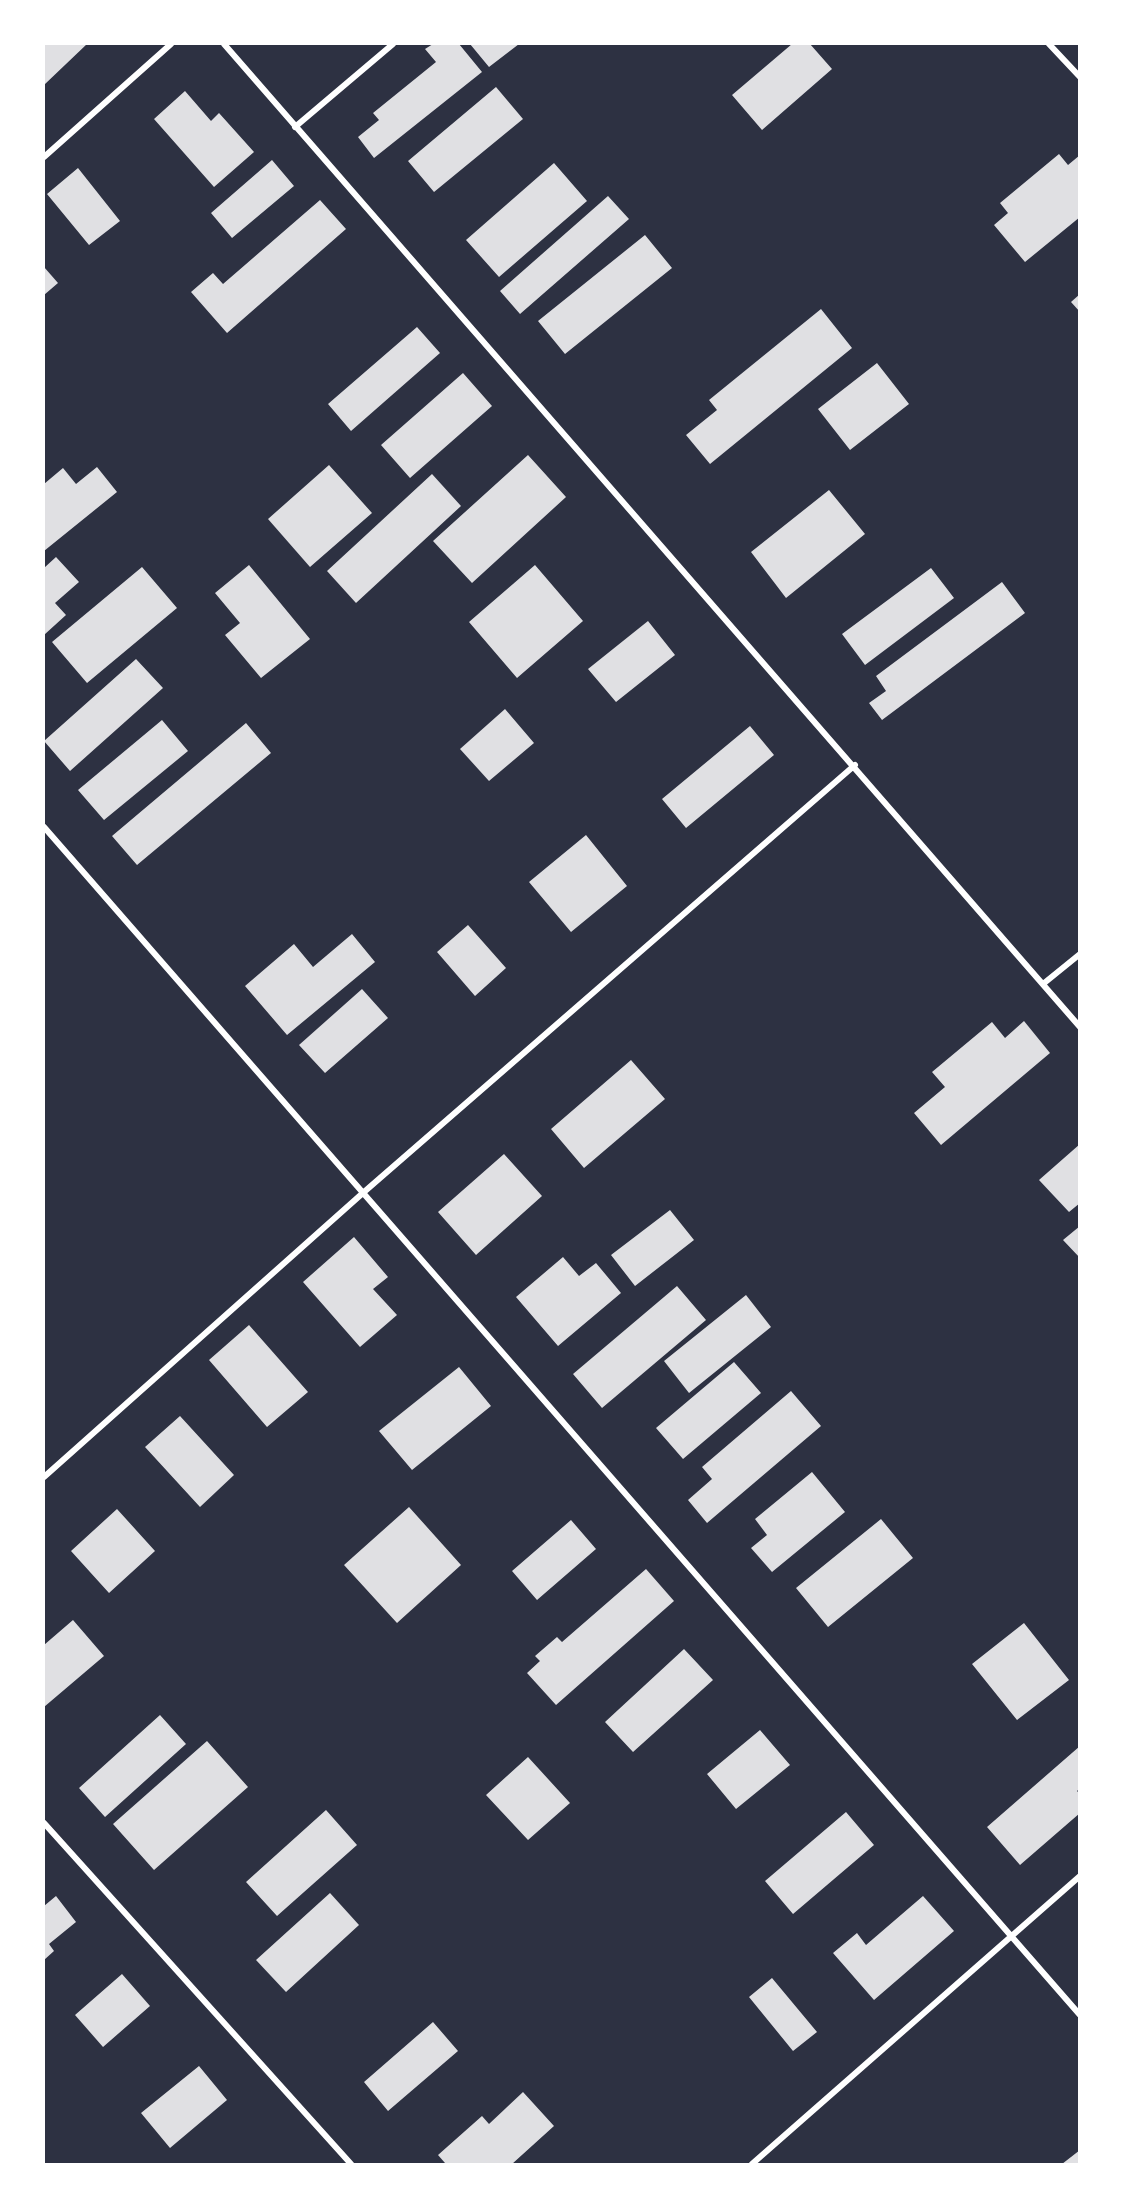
<!DOCTYPE html>
<html>
<head>
<meta charset="utf-8">
<style>
  body { margin:0 }
  #map { position:relative; width:1123px; height:2208px; overflow:hidden; background:#2d3142; font-family:"Libre Baskerville",serif }
  canvas { display:block }
  .frame { position:absolute; inset:0; border:45px solid #fff; pointer-events:none }
</style>
</head>
<body>
<div id="map">
<canvas width="1123" height="2208"></canvas>
<div class="frame"></div>
</div>
<script>
const ctx = document.querySelector('canvas').getContext('2d');
ctx.lineJoin = 'round';
function fill(path, color) { ctx.fillStyle = color; ctx.fill(path, 'evenodd'); }
function stroke(path, color, width, dash) { ctx.strokeStyle = color; ctx.lineWidth = width; ctx.lineCap = dash ? 'butt' : 'round'; ctx.setLineDash(dash || []); ctx.stroke(path); }
const building = new Path2D(`
  M44 44H87L44 85Z
  M433 44H459L482 72 374 158 358 137 379 120 373 113 436 62 425 49Z
  M470 44H519L489 67Z
  M792 44H810L832 69 762 130 732 95Z
  M496 87 523 119 434 192 408 161Z
  M185 91 211 121 219 113 254 152 214 187 154 119Z
  M1059 154 1068 165 1080 155V217L1025 262 994 225 1008 213 1000 203Z
  M272 160 294 186 232 238 211 213Z
  M554 163 587 201 499 277 466 240Z
  M78 168 120 221 89 245 47 194Z
  M608 196 629 219 520 314 500 291Z
  M320 200 346 229 227 333 191 292 213 273 223 284Z
  M645 235 672 268 565 354 538 321Z
  M44 267 58 283 44 295Z
  M1080 294V312L1071 302Z
  M821 309 852 348 710 464 686 435 717 410 709 400Z
  M417 327 440 353 351 431 328 404Z
  M877 363 909 404 850 450 818 409Z
  M463 373 492 406 410 478 381 445Z
  M528 455 566 497 472 583 433 541Z
  M329 465 372 513 310 567 268 519Z
  M97 467 117 492 44 551V484L63 468 76 484Z
  M432 474 461 506 356 603 327 571Z
  M829 490 865 534 786 598 751 552Z
  M56 557 79 582 55 603 66 615 44 635V568Z
  M249 565 310 639 261 678 225 635 240 623 215 593Z
  M535 565 583 621 517 678 469 622Z
  M142 567 177 608 87 683 52 642Z
  M931 568 954 598 865 665 842 634Z
  M1002 582 1025 613 882 720 869 703 886 691 876 676Z
  M648 621 675 655 616 702 588 669Z
  M136 659 163 688 70 771 44 741Z
  M505 709 534 743 489 781 460 749Z
  M162 720 188 751 104 820 78 790Z
  M246 723 271 753 137 865 112 836Z
  M750 726 774 755 686 828 662 799Z
  M586 835 627 886 571 932 529 882Z
  M468 925 506 968 475 996 437 952Z
  M352 934 375 962 287 1035 245 986 294 944 313 967Z
  M362 989 388 1018 325 1073 299 1045Z
  M1024 1021 1050 1053 941 1145 914 1113 945 1087 932 1072 992 1022 1005 1038Z
  M631 1060 665 1099 584 1168 551 1129Z
  M1080 1144V1203L1069 1212 1039 1180Z
  M504 1154 542 1196 476 1255 438 1212Z
  M670 1210 694 1240 635 1286 611 1255Z
  M1080 1226V1258L1063 1240Z
  M354 1237 388 1277 373 1289 397 1315 360 1347 303 1282Z
  M563 1257 579 1276 596 1263 621 1293 558 1346 516 1297Z
  M677 1286 706 1320 602 1408 573 1374Z
  M746 1295 771 1327 689 1393 664 1361Z
  M249 1325 308 1392 267 1427 209 1360Z
  M734 1362 761 1393 683 1459 656 1428Z
  M459 1367 491 1406 412 1470 379 1431Z
  M791 1391 821 1426 707 1523 688 1500 712 1479 702 1467Z
  M180 1416 234 1475 200 1507 145 1447Z
  M812 1472 845 1512 772 1572 751 1548 767 1535 755 1519Z
  M409 1507 461 1565 397 1623 344 1565Z
  M117 1509 155 1551 109 1593 71 1551Z
  M881 1519 913 1558 828 1627 796 1588Z
  M571 1520 596 1549 537 1600 512 1571Z
  M646 1569 674 1601 556 1705 527 1673 540 1661 535 1656 557 1637 562 1642Z
  M73 1620 104 1656 44 1707V1645Z
  M1024 1623 1069 1680 1017 1720 972 1664Z
  M684 1649 713 1680 633 1752 605 1722Z
  M160 1715 186 1744 105 1817 79 1788Z
  M760 1730 790 1765 736 1809 707 1774Z
  M207 1741 248 1787 154 1870 113 1824Z
  M1080 1746V1788L1077 1791 1080 1794V1813L1020 1865 987 1827Z
  M528 1757 570 1803 528 1840 486 1795Z
  M326 1810 357 1845 277 1916 246 1882Z
  M846 1812 874 1845 793 1914 765 1881Z
  M330 1893 359 1925 286 1992 256 1960Z
  M56 1896 76 1922 49 1944 54 1951 44 1960V1906Z
  M923 1896 954 1931 874 2000 833 1953 857 1933 866 1945Z
  M122 1974 150 2006 103 2047 75 2015Z
  M772 1978 817 2032 793 2051 749 1997Z
  M433 2022 458 2051 388 2111 364 2082Z
  M199 2066 227 2100 170 2148 141 2113Z
  M523 2092 554 2126 512 2164H443L445 2163 438 2155 482 2116 489 2124Z
  M1080 2150V2164H1062Z`);
const minor = new Path2D(`
  M224 44 1080 1027
  M1049 44 1080 77
  M295 127 393 44
  M44 157 171 44
  M44 827 1080 2015
  M1043 984 1080 954
  M44 1477 364 1192 855 765
  M44 1823 351 2164
  M752 2164 1080 1876`);
fill(building, '#e0e0e3');
stroke(minor, '#fff', 6);
</script>
</body>
</html>
